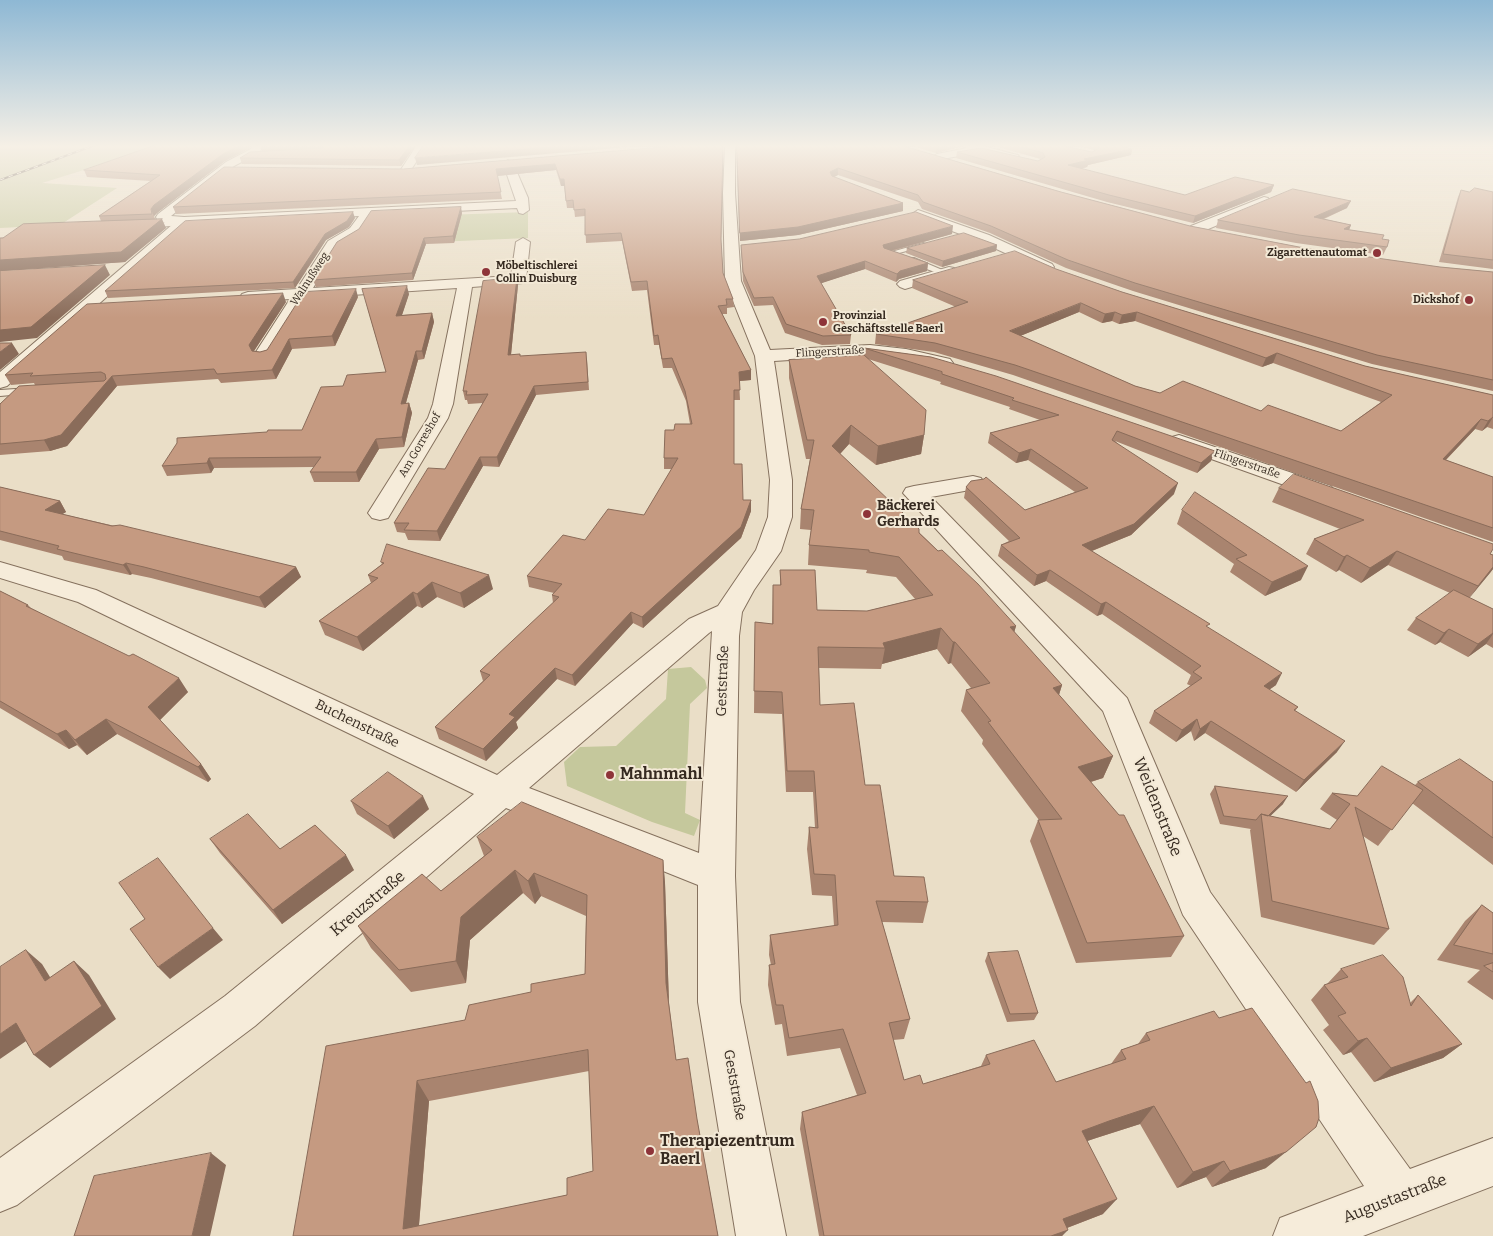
<!DOCTYPE html>
<html>
<head>
<meta charset="utf-8">
<style>
  body { margin:0 }
  canvas { display:block; background:#eadec7 }
</style>
</head>
<body>
<canvas width="1493" height="1236"></canvas>
<script>
const ctx = document.querySelector('canvas').getContext('2d');
ctx.lineJoin = 'round';
function fill(path, color) { ctx.fillStyle = color; ctx.fill(path, 'evenodd'); }
function stroke(path, color, width, dash) { ctx.strokeStyle = color; ctx.lineWidth = width; ctx.lineCap = dash ? 'butt' : 'round'; ctx.setLineDash(dash || []); ctx.stroke(path); }
function drawText(font, color, halo, rows, align = 'center') {
  ctx.font = font + ' Bitter,serif'; ctx.lineWidth = 4; ctx.setLineDash([]); ctx.textBaseline = 'middle'; ctx.strokeStyle = halo; ctx.fillStyle = color; for (const [text, x, y, turn = 0] of rows) {
    ctx.save(); ctx.translate(x, y); ctx.rotate((+turn || 0) * Math.PI / 180); ctx.textAlign = isNaN(turn) ? turn : align; if (halo) ctx.strokeText(text, 0, 0); ctx.fillText(text, 0, 0); ctx.restore();
  }
}
const green = new Path2D(`
  M0 145H249L132 155 42 183 117 188 60 225 0 228Z
  M528 212V238L435 242 445 215Z
  M691 667 705 680 707 688 690 704 685 813 700 820 694 836 652 822 567 786 564 762 580 747 616 746 666 699 668 669Z`);
const service = new Path2D(`
  M179 222 181 223V225L148 228 145 226 148 224Z
  M923 243 925 244V246L888 256 884 254Z
  M908 258H914L947 272 940 274 908 262Z
  M32 388 35 389V393L0 396V390Z`);
const minor = new Path2D(`
  M254 145H264L259 153 234 166 171 216 184 217 516 201 503 163 508 160 513 163 528 198 529 210 523 214 519 213 517 208 372 215 360 234 338 247 313 288 511 276 516 242 523 238 530 242 526 280 523 283 472 287 453 404 448 418 388 518 380 520 372 518 368 513 428 418 433 404 457 288 307 298 269 359 263 360 257 359 254 355 290 299 248 302 242 300 240 297 242 294 248 292 297 289 328 241 350 228 359 216 187 225 7 386 0 388V372L173 224 158 222 156 217 158 214 226 162 251 149Z
  M417 145H427L409 173H401L400 171Z
  M725 145H735V193L741 281 770 350 870 345 906 349 950 359 953 363 950 367 944 368 906 359 870 355 774 361 792 480V517L781 551 754 590 742 612 739 636 735 876 740 1002 786 1236H736L698 1002V885L506 808 255 1026 17 1205 0 1212V1158L225 996 474 794 78 602 0 578V562L96 590 497 775 689 619 718 606 756 550 768 517 770 480 755 356 725 281 723 193ZM712 631 699 853 529 788 709 633Z
  M960 145C981 143 997 150 1018 155L1019 157 1014 160 981 152 937 160 932 157 937 154 967 148Z
  M1264 197 1268 198 1270 201 1268 204 1201 232 1196 233 1189 229 1191 226Z
  M918 210 989 235 1052 264 1054 267 1052 270H1042L979 241 914 217 912 214Z
  M949 267 954 268 956 271 954 274 905 289 900 287 897 284 900 281Z
  M1179 435 1331 486 1334 491 1331 496 1323 498 1315 496 1172 445 1169 441 1172 437Z
  M973 476 981 478 984 483 981 488 931 497 1127 698 1210 892 1410 1169 1493 1138V1186L1363 1236H1273L1280 1218 1364 1186 1183 915 1103 711 903 493 906 488 914 486Z`);
const rail = new Path2D(`
  M0 180 95 145`);
const wall = new Path2D(`
  M416 145 401 166 242 164 240 158 262 152Z
  M687 145H723L721 243 723 273 733 299 734 307 727 308V314H722L751 370V380L739 381 740 400H734V464L743 500 751 511 741 538 643 628 633 623 575 686 557 679 516 722 518 728 486 761 439 739 435 727 483 681 480 671 553 603 552 595 554 593 529 587 527 576 585 540 644 515 672 469H664V458L674 430 690 424 686 401 672 368H663L659 345H654L647 290 632 291 622 241 586 243 585 216 575 217 574 208H567L564 186H561L556 170 497 176 502 199 176 214 173 207 403 169Z
  M736 145H900L1061 192 1190 226 1299 247 1440 267 1493 272V391L1372 364 1133 291 1066 268 990 233 922 209 918 202 838 175 834 177 903 203V211L798 235 740 241Z
  M909 145H961L960 147 936 153Z
  M990 145H1059L1092 152 1095 150 1071 145H1121V146L1132 149 1131 155 1088 165 1087 167 1081 169 1185 195 1274 185 1271 192 1193 223 1107 202 956 158 957 152 1038 161 1041 159Z
  M250 148 225 161 157 213 154 216 155 219 166 228 125 262 0 271V238L101 221 99 216 151 181 87 177 84 170Z
  M1461 190 1469 192H1493V269L1439 262 1458 197Z
  M1347 208 1324 219 1351 225 1349 230 1382 239 1387 247 1383 255 1296 243 1216 228 1218 220Z
  M462 213 454 243 426 244 413 280 316 287 313 280Z
  M355 218 349 227 326 240 295 288 108 298 105 291Z
  M952 234 892 251 928 263 927 271 899 279 896 282 865 269 821 283 851 335 850 344 822 345 785 333 773 305 754 306 743 281 741 245Z
  M997 245 996 251 942 267 906 253 907 248Z
  M1056 269 1122 292 1365 366 1493 395V429L1487 427 1482 431 1475 429 1446 460 1493 477V542L1013 375 934 352 875 344 876 334 956 307 912 288 913 280ZM1079 312 1102 323 1112 321 1119 324 1135 321 1262 367 1273 363 1381 402 1341 431 1261 411 1160 393 1135 386 1020 336Z
  M517 278 518 285 511 355 521 356 587 360 589 390 536 395 499 467 483 466 440 541 408 540 405 533 397 532 394 523 445 469 483 403 468 404 467 400H465L463 391Z
  M362 289 409 294 402 315 432 313 434 322 424 359 418 360 406 403H409L412 413 404 447 379 449 359 482H314L310 472 314 467 214 468 211 473 167 476 162 466 302 430 343 386 386 372Z
  M358 297 335 346 292 349 276 379 221 383 218 379 117 386 67 446 50 451 0 455V404L35 385 34 383 11 385 5 375 286 302 254 351 260 352 267 350Z
  M864 348 931 357 1211 461 1197 473 1115 441 1174 494 1131 535 1092 551 1208 628 1276 685 1269 690 1298 707 1295 711 1337 752 1296 792 1205 733 1194 741 1191 731 1176 742 1149 723 1154 711 1191 686 1187 684 1191 675 1102 614 1097 616 1046 581 1034 586 998 556 1001 545 1009 541 964 498 966 487 1025 510 1075 492 1028 460 1016 463 988 443 990 433 1040 420 1009 409 1010 407 940 384 941 382 868 359 924 435 921 454 876 465 849 444 840 454 894 508 1016 626 1014 632 1062 685 1059 695 1113 756 1103 778 1091 782 1184 936 1171 957 1076 963 1030 841 1038 820H1039L982 744 983 740 961 711 966 690 971 688 951 663 948 664 937 649 882 664 881 669 819 668 820 705 865 785 894 876 928 902 923 923 882 922 910 1019 904 1039 893 1040 904 1080 923 1084 981 1066 986 1055 1056 1082 1111 1064 1121 1050 1138 1044 1146 1033 1266 1168 1212 1187 1206 1177 1177 1188 1140 1124 1087 1141 1103 1214 1067 1228 1062 1236H819L800 1129 802 1112 857 1095 840 1048 787 1056 782 1024 775 1025 768 985 769 965H771L769 955 770 935 834 926 832 896 812 895 807 849 809 827 815 828 813 792H786L782 714 754 713 755 622 772 624 773 585H780V570L817 610 867 611 915 599 896 577 866 573 867 570 808 565 809 545 811 530 800 529 801 509 810 459H806L789 378V360L863 355Z
  M0 487 60 501 66 512 62 514 296 567 301 577 265 608 151 578 132 574 130 575 64 560 62 556 0 540Z
  M1279 488 1493 555V569L1469 598 1493 609V648L1486 644 1468 657 1440 642 1435 645 1407 630 1416 618 1450 593 1388 565 1361 583 1339 570 1336 572 1306 554 1314 539 1340 529 1272 502Z
  M1182 510 1301 580 1265 596 1230 572 1234 564 1177 524Z
  M381 562 493 589 464 608 437 597 422 608 417 606 363 651 325 635 319 621 371 583 368 575 382 564Z
  M0 591 28 605 31 608 188 692 160 720 201 764 211 779 208 782 117 734 87 755 77 745 69 749 0 708Z
  M1418 782H1493V865L1412 803 1378 846 1363 836 1389 929 1374 945 1261 917 1250 830 1251 829 1220 824 1210 794 1215 786 1283 804 1270 816 1330 829 1337 820 1320 809 1332 793 1357 796 1415 785Z
  M351 801 429 809 394 839 357 814Z
  M477 837 663 860 665 883 669 1004 676 1060 697 1119 718 1236H293L465 1020 531 992 585 974 586 916 541 896 535 904 523 893 470 940 466 983 411 992 371 948 358 926 441 891 484 856ZM589 1071 593 1171 567 1195 419 1226 429 1101Z
  M210 839 280 849 354 870 282 924 220 853Z
  M1482 905 1493 913V1000L1467 982 1480 970 1437 960 1465 921Z
  M988 953 1038 1013 1034 1020 1007 1022 985 961Z
  M1341 969 1410 1003 1418 995 1462 1044 1443 1058 1374 1082 1351 1052 1343 1055 1323 1030 1329 1025 1311 1000 1324 985H1327V984Z`);
const shadedWall = new Path2D(`
  M241 145H253L250 148 225 161 157 213 154 216 156 221 151 209 154 205 223 154Z
  M277 145H326L322 148 262 152 260 146Z
  M410 145H416L401 166 399 160Z
  M578 145H652L417 165 415 158Z
  M944 145H961L960 147 936 153 937 146Z
  M1132 149 1131 155 1088 165 1087 167 1066 172 1068 165 1084 159Z
  M555 164 556 170 497 176 496 169Z
  M838 168V175L830 179V172Z
  M560 179H564L565 186H561Z
  M1274 185 1271 192 1193 223 1195 216Z
  M1351 201 1347 208 1311 224 1314 217Z
  M903 203V211L798 235 740 241V233Z
  M461 207 462 213 454 243 453 236Z
  M353 212 355 218 349 227 326 240 295 288 293 282 325 234Z
  M162 219 166 228 125 262 0 271V260Z
  M1351 225 1348 232 1344 229Z
  M953 226 952 234 882 253 883 245Z
  M424 238 426 244 413 280 412 273Z
  M997 245 996 251 942 267 943 261Z
  M865 261V269L816 285 817 276Z
  M928 263 927 271 899 279 896 282 897 274 900 271Z
  M105 265 110 275 37 338 0 342V330Z
  M517 278 518 285 510 364 508 355Z
  M407 286 409 294 399 324 396 316Z
  M356 289 358 297 335 346 332 336Z
  M283 293 286 302 252 354 249 345Z
  M1081 303 1079 312 1008 341 1010 331Z
  M1115 312 1112 321 1102 323 1105 314Z
  M1137 312 1135 321 1119 324 1122 315Z
  M432 313 434 322 424 359 422 351Z
  M289 339 292 349 276 379 272 370Z
  M12 343 19 354 0 370V352Z
  M416 351 418 360 403 413 401 404Z
  M1277 353 1273 363 1262 367 1266 358Z
  M751 370V380L739 381V372Z
  M112 376 117 386 67 446 50 451 44 440Z
  M534 386 536 395 499 467 497 457Z
  M409 403 412 413 404 447 402 437Z
  M1493 417 1487 427 1482 431 1488 421Z
  M1481 419 1475 429 1437 469 1443 459Z
  M851 425 849 444 830 465 832 446Z
  M924 435 921 454 876 465 878 446Z
  M376 439 379 449 359 482 356 472Z
  M1031 449 1028 460 1016 463 1019 453Z
  M1215 451 1211 461 1197 473 1201 463Z
  M480 457 483 466 440 541 437 531Z
  M209 458 214 468 211 473 207 463Z
  M1178 483 1174 494 1131 535 1079 556 1082 545Z
  M751 500V511L741 538 643 628 642 617Z
  M60 501 66 512 51 521 45 510Z
  M1397 551 1388 565 1361 583 1370 568Z
  M1347 555 1339 570 1336 572 1344 557Z
  M126 563 132 574 130 575 123 565Z
  M1308 566 1301 580 1265 596 1272 582Z
  M296 567 301 577 265 608 259 597Z
  M1493 567V569L1490 573 1467 601 1478 586Z
  M1050 570 1046 581 1034 586 1037 575Z
  M489 575 493 589 464 608 460 593Z
  M432 582 437 597 422 608 417 594Z
  M413 592 417 606 363 651 357 637Z
  M1106 602 1102 614 1097 616 1101 604Z
  M631 612 633 623 575 686 572 675Z
  M1016 626 1010 647V627Z
  M941 628 937 649 882 664 885 648 883 643Z
  M1449 629 1440 642 1435 645 1444 633Z
  M1493 633V634L1486 644 1468 657 1478 644Z
  M953 642H955L951 663 948 664Z
  M555 668 557 679 516 722 518 728 486 761 483 749 509 714Z
  M1282 673 1276 685 1257 698 1264 686Z
  M179 678 188 692 158 722 148 707Z
  M1062 685 1055 707 1053 688Z
  M106 719 117 734 87 755 75 740Z
  M1197 719 1191 731 1176 742 1182 730Z
  M1211 721 1205 733 1194 741 1200 729Z
  M66 730 77 745 69 749 57 734Z
  M1345 741 1337 752 1296 792 1304 780Z
  M1113 756 1103 778 1070 788 1078 767Z
  M201 764 211 779 208 782 198 767Z
  M423 796 429 809 394 839 388 826Z
  M1288 796 1283 804 1262 824V822Z
  M346 855 354 870 282 924 273 910Z
  M663 860 665 883 669 1004 666 983Z
  M515 870 523 893 470 940 466 983 456 961 461 917Z
  M534 873 541 896 535 904 528 881Z
  M213 928 223 940 170 979 158 967Z
  M26 950 42 964 61 995 45 981Z
  M74 961 89 975 116 1019 50 1068 34 1055Z
  M16 1023 32 1037 0 1059V1034Z
  M1367 1038 1351 1052 1343 1055 1358 1041Z
  M1462 1044 1443 1058 1374 1082 1391 1068Z
  M417 1081 429 1101 418 1236 403 1229Z
  M1154 1106 1140 1124 1096 1138 1070 1147 1082 1131 1109 1121Z
  M1286 1152 1266 1168 1212 1187 1230 1171Z
  M211 1153 226 1165 210 1236H192Z
  M1224 1161 1206 1177 1177 1188 1193 1172Z
  M1117 1199 1103 1214 1051 1234 1063 1219Z
  M1068 1230 1062 1236H1051Z`);
const building = new Path2D(`
  M156 145H241L223 154 154 205 151 209 152 214 99 216 160 175 84 170Z
  M260 145H277L260 146Z
  M327 145H410L399 160 240 158 250 152 322 148Z
  M424 145H578L415 158Z
  M687 145H723L721 239 723 273 733 299H726L727 305 718 306 751 370 739 372 740 390H734V464H742L743 500H751L741 527 642 617 631 612 572 675 555 668 509 714 515 717 483 749 435 727 490 675 480 671 559 597 552 595 562 584 527 576 563 535 585 540 608 509 644 515 678 458H664L665 430H674L675 424H692L685 391 672 358 662 359 658 335 654 336 647 281 631 282 621 233 585 235V209L574 210 573 200 566 201 564 179H560L555 164 496 169 501 192 173 207 224 167 403 169Z
  M737 145H900L1061 192 1190 226 1299 247 1440 267 1493 272V380L1377 355 1135 283 1068 260 991 226 923 202 918 195 838 168 830 172 832 176 903 203 798 227 740 233Z
  M931 145H944L937 146Z
  M1014 145H1059L1092 152 1099 148 1097 145H1120H1117L1132 149 1084 159 1089 160 1068 165 1185 195 1235 177 1274 185 1195 216 1109 195 957 152 981 148 1038 161 1045 157 1043 153Z
  M1475 188 1493 192V260L1443 254 1461 190 1469 192Z
  M1293 189 1351 201 1314 217 1351 225 1344 229 1384 235 1382 239 1389 240 1387 247 1299 235 1218 220Z
  M461 207 453 236 424 238 412 273 313 280 337 242 359 229 371 211Z
  M353 212 347 221 325 234 293 282 105 291 185 221Z
  M916 212 953 226 883 245 884 248 928 263 900 271 897 274 865 261 817 276 851 335 823 336 786 324 773 297 754 298 743 272 741 245 799 239Z
  M162 219 121 252 0 260V238H3L23 224Z
  M964 233 997 245 943 261 907 248Z
  M1015 251 1056 269 1122 292 1365 366 1493 395V417L1488 421 1481 419 1443 459 1493 477V528L1015 365 935 343 876 334 968 302 913 280ZM1081 303 1105 314 1115 312 1122 315 1137 312 1266 358 1277 353 1392 395 1341 431 1268 405 1261 411 1183 381 1160 393 1135 386 1010 331Z
  M105 265 31 327 0 330V271Z
  M517 278 508 355 520 354V356L586 352 588 382 534 386 497 457H480L437 531 404 530 409 523H394L428 468 445 469 488 394 466 395 467 391H463L483 281Z
  M407 286 396 316 432 313 422 351H416L401 404 409 403 402 437 376 439 356 472H310L321 457 209 458 207 463 162 466 177 443V438L267 432 268 430H302L321 387 343 386 347 375 386 372 362 289Z
  M356 289 332 336 289 339 272 370 217 374 214 369 112 376 61 435 44 440 0 444V404L19 386 104 381 106 379 105 374 101 372 30 376 33 373 5 375 87 304 283 293 249 345 252 351 260 352 267 350 304 292Z
  M0 343H12L0 352Z
  M864 348 931 357 996 376 1215 451 1201 463 1117 431 1112 440 1178 483 1134 524 1082 545 1210 624 1206 626 1282 673 1264 686 1298 707 1294 710 1345 741 1304 780 1211 721 1200 729 1197 719 1182 730 1154 711 1202 678 1193 672 1201 666 1106 602 1101 604 1050 570 1037 575 1001 545 1020 538 966 487 971 481 984 479 986 477 1025 510 1088 488 1031 449 1019 453 990 433 1059 415 1012 400 1014 398 942 374V372Z
  M864 355 926 410 924 435 878 446 851 425 832 446 894 505V508H898L919 529V533L938 551 942 550 978 584 1016 626 1010 627 1062 685 1053 688 1113 756 1078 767 1119 815H1124L1184 936 1087 943 1038 820 1062 819 988 722 991 721 966 690 990 683 955 642H953L941 628 883 643 885 648 818 647 820 705 854 703 865 785H880L894 876 924 877 928 902 876 901 910 1019 889 1023 904 1080 920 1075 923 1084 990 1064 986 1055 1034 1040 1056 1082 1126 1059 1121 1050 1150 1040 1146 1033 1214 1011 1219 1018 1252 1008 1306 1083 1310 1081 1318 1101 1319 1118 1316 1127 1286 1152 1230 1171 1224 1161 1193 1172 1154 1106 1109 1121 1082 1131 1117 1199 1063 1219 1068 1230 1051 1236H824L802 1112 866 1093 843 1029 789 1038 783 1005H776L769 965 775 964 770 935 838 925 835 875 814 874 809 827 818 828 814 771H787L782 692 754 691 755 622 773 624V585H781L780 570H815L817 610 867 611 933 595 899 557 869 552V550L809 545 814 510 801 509 814 440H807L789 360Z
  M1294 474 1493 544V549L1490 554 1493 555V567L1478 586 1397 551 1370 568 1347 555 1344 557 1314 539 1364 520 1279 488Z
  M0 487 60 501 45 510 112 526 120 525 296 567 259 597 144 567 126 563 123 565 57 549 59 546 0 531Z
  M1195 492 1308 566 1272 582 1236 559 1247 555 1182 510Z
  M387 544 489 575 460 593 432 582 417 594 413 592 357 637 319 621 378 578 368 575 384 563 381 562Z
  M1454 590 1493 609V633L1478 644 1449 629 1444 633 1416 618Z
  M0 591 28 605 26 606 129 656 133 654 179 678 148 707 201 764 198 767 106 719 75 740 66 730 57 734 0 701Z
  M1460 759 1493 782V838L1418 782Z
  M1382 766 1423 790 1392 830 1355 807 1389 929 1272 901 1261 814 1330 829 1350 804 1332 793 1357 796Z
  M388 772 423 796 388 826 351 801Z
  M1215 786 1288 796 1268 816 1261 814 1256 820 1224 816Z
  M522 802 663 860 666 983 676 1060 688 1058 697 1119 718 1236H293L326 1046 465 1020 469 1005 531 992V984L585 974 587 895 534 873 528 881 515 870 461 917 456 961 399 970 358 926 422 874 441 891 492 850 477 837ZM588 1050 593 1171 567 1178V1195L403 1229 417 1081Z
  M248 814 280 849 315 825 346 855 273 910 210 839Z
  M158 858 213 928 158 967 130 929 145 919 119 883Z
  M1482 905 1493 913V954L1454 945Z
  M26 950 45 981 74 961 102 1006 34 1055 16 1023 0 1034V967Z
  M1018 951 1038 1013 1010 1014 988 953Z
  M1383 955 1403 977 1411 1006 1418 995 1462 1044 1391 1068 1367 1038 1358 1041 1338 1016 1346 1013 1324 985 1348 977 1341 969Z
  M1493 963V972L1484 966Z
  M211 1153 192 1236H74L94 1176Z`);
const markers = [
  [1377,253,5,"#8e3439"],
  [486,272,5,"#8e3439"],
  [1469,300,5,"#8e3439"],
  [823,322,5,"#8e3439"],
  [867,514,5,"#8e3439"],
  [610,775,5,"#8e3439"],
  [650,1151,5,"#8e3439"]
];
const farPoinames = [
  ["Zigarettenautomat",1367,253],
  ["Möbeltischlerei",496,266,"left"],
  ["Collin Duisburg",496,279,"left"],
  ["Dickshof",1459,300],
  ["Provinzial",833,316,"left"],
  ["Geschäftsstelle Baerl",833,329,"left"]
];
const farStreetnames = [
  ["Walnußweg",310,279,-57],
  ["Flingerstraße",830,352,-3],
  ["Am Gorreshof",420,445,-60],
  ["Flingerstraße",1247,464,19]
];
const poiNames = [
  ["Bäckerei",877,506],
  ["Gerhards",877,522]
];
const streetNames = [
  ["Geststraße",723,681,-88],
  ["Buchenstraße",357,724,26],
  ["Geststraße",734,1085,80]
];
const nearPoinames = [
  ["Mahnmahl",620,775],
  ["Therapiezentrum",660,1142],
  ["Baerl",660,1160]
];
const nearStreetnames = [
  ["Weidenstraße",1157,807,68],
  ["Kreuzstraße",368,904,-40],
  ["Augustastraße",1395,1199,-21]
];
fill(green, '#c5c89c');
stroke(service, '#85715e', 2);
stroke(minor, '#85715e', 2);
fill(service, '#f6ecda');
fill(minor, '#f6ecda');
stroke(rail, '#362a20', 2);
stroke(rail, '#f3e9d6', 1, [4.5]);
fill(wall, '#a9846f');
fill(shadedWall, '#8a6c5a');
fill(building, '#c59a81');
stroke(building, '#8a6c5a', 1);
const sky = ctx.createLinearGradient(0, 0, 0, 318);
sky.addColorStop(0, '#8eb8d4');
sky.addColorStop(0.46, '#f6f0e6');
sky.addColorStop(1, '#f6f0e600');
ctx.fillStyle = sky;
ctx.fillRect(0, 0, 1493, 318);
for (const [x, y, r, color] of markers) { const dot = new Path2D(); dot.arc(x, y, r, 0, 2 * Math.PI); ctx.fillStyle = color; ctx.fill(dot); stroke(dot, '#f3e9d6', 2); }
drawText('bold 11px', '#362a20', '#f3e9d6', farPoinames, 'right');
drawText('11px', '#362a20', '#f3e9d6', farStreetnames);
drawText('bold 14px', '#362a20', '#f3e9d6', poiNames, 'left');
drawText('14px', '#362a20', '#f3e9d6', streetNames);
drawText('bold 16px', '#362a20', '#f3e9d6', nearPoinames, 'left');
drawText('16px', '#362a20', '#f3e9d6', nearStreetnames);
</script>
</body>
</html>
